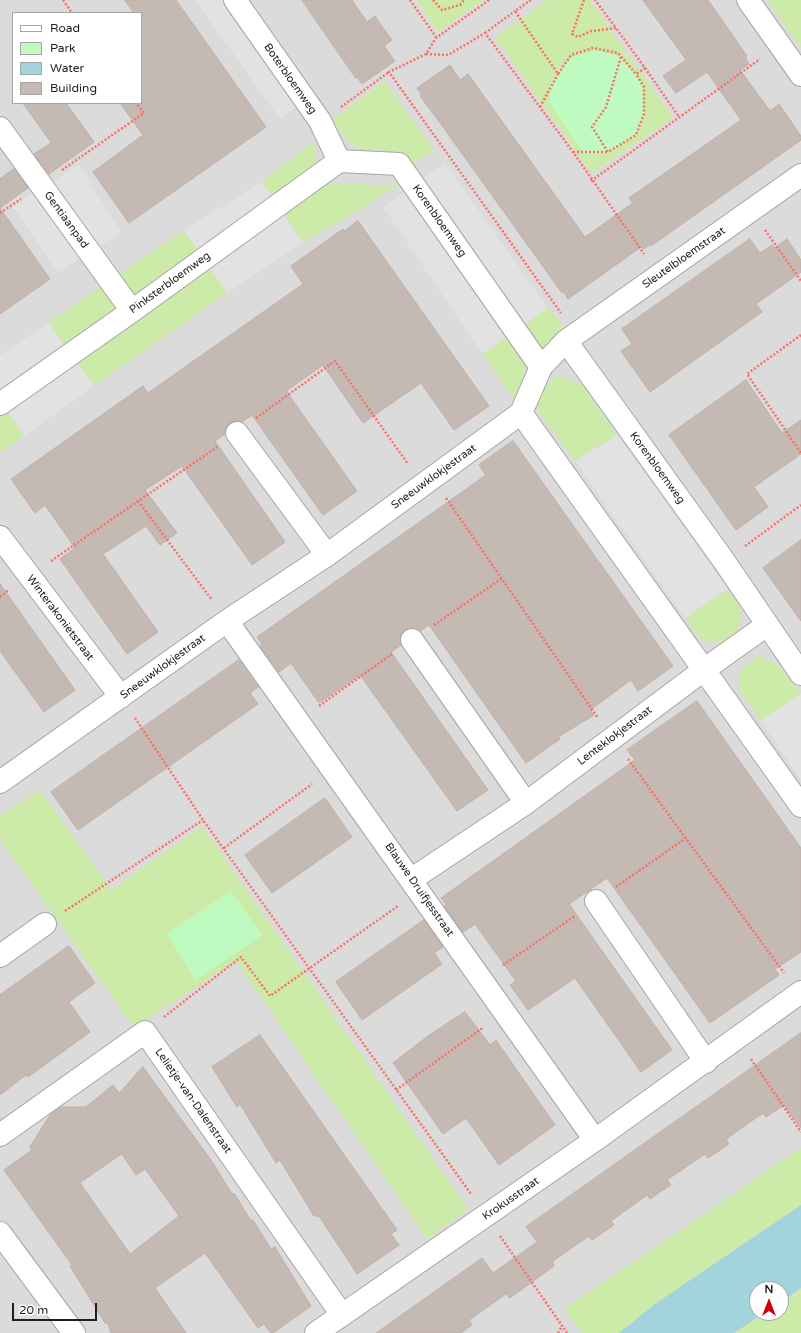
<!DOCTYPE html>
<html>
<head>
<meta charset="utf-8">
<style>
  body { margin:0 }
  #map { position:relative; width:801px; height:1333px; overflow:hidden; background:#efebe4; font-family:"Varela Round",sans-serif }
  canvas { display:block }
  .legend { position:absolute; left:12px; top:12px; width:130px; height:92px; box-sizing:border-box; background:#fff; border:1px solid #a5a5a5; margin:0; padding:5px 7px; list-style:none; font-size:12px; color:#1e1e1e }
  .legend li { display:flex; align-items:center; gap:8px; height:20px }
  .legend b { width:20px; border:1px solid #a5a5a5 }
  .north { position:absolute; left:749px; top:1281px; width:40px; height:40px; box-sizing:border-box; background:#fff; border:1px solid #a5a5a5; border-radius:50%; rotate:0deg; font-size:11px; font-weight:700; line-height:16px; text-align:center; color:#1e1e1e }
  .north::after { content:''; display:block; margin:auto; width:14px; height:18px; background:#cc000b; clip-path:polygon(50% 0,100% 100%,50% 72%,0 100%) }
  .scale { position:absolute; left:12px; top:1303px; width:85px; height:18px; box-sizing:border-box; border:2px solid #1e1e1e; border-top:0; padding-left:5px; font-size:12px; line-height:14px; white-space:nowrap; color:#1e1e1e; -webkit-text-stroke:3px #fff; paint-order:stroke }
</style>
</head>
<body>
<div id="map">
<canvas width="801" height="1333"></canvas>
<ul class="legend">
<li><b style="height:5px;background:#fff"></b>Road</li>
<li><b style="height:11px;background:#bffbc1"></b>Park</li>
<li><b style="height:11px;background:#a3d4de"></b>Water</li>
<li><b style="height:11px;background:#c4bab3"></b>Building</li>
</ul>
<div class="north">N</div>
<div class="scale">20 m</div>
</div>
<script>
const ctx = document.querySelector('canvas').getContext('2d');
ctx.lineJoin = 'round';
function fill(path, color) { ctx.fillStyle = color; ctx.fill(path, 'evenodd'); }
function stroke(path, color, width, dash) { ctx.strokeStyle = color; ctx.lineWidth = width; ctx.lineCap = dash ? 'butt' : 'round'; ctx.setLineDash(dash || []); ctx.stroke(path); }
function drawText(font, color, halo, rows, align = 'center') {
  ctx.font = font + ' "Varela Round",sans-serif'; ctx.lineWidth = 3; ctx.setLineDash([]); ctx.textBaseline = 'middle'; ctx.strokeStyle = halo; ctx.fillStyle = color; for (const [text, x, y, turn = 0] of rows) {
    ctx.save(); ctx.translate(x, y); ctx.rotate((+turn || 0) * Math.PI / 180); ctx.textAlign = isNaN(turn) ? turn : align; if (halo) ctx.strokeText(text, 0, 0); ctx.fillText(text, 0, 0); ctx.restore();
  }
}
const residential = new Path2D(`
  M0 0H797L801 6V1333H0ZM13 13H141V103H13ZM757 1289H781V1313H757Z`);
const grass = new Path2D(`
  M416 0H484L438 32Z
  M547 0H590L673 118 591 173 495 37Z
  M767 0H801V47Z
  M385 81 434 150 411 166C391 140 372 158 351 144 343 138 338 127 332 119Z
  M316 140 315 160 332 183 398 186 303 243 262 182Z
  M184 230 227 293 94 386 48 323Z
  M548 308 565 328 526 362 517 403 482 354Z
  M558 376 581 383 617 435 575 461 537 410 541 389Z
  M0 400 24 436 0 453Z
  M728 589 742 611 738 630 721 643 701 640 685 618Z
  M760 656 778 665 801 693 761 721 739 690 741 669Z
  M40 790 111 890 202 826 468 1209 427 1239 236 961 134 1028 0 839V816Z
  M801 1148V1205L655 1304 619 1333H582L564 1309Z
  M801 1288V1333H734L764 1313H781V1302Z`);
const park = new Path2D(`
  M596 50 619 56 633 70 644 87V114L636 135 618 147 606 153 585 155 549 102 551 83 557 71 573 57Z
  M231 891 262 935 196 980 167 934Z`);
const parking = new Path2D(`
  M195 0H222L297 107 280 119Z
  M445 163 548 308 482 354 383 207Z
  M79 165 121 232 58 273 13 206Z
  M262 182 303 243 227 293 184 230Z
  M48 323 94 386 24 436 0 400V355Z
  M617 435 728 589 685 618 575 461Z
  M801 693V780L761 721Z`);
const water = new Path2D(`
  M801 1205V1288L781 1302V1289H757V1313H764L734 1333H619L655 1304Z`);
const building = new Path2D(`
  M125 0H176L266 127 129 223 93 172 143 135 120 103H141V13H134Z
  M302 0H352L367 22 375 16 383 28 392 40 384 46 395 61 362 84 357 77 356 78Z
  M643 0H708L747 56 745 57 749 64 740 70 770 111 779 104 801 136V140L651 246 650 245 643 249 641 247 568 299 564 292 562 293 438 120 420 96 422 95 417 88 450 65 460 80 468 74 585 237 633 203 629 198 741 120 707 72 676 93 663 76 686 60Z
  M23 103H66L94 142 49 174 34 154 51 143Z
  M14 169 28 188 0 208 50 279 0 314V179Z
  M358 221 489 406 454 430 421 383 363 423 323 365 286 391 357 491 323 515 252 415 242 422 236 421 230 423 226 428 225 434 215 441 285 542 252 565 182 466 145 490 177 533 160 545 146 526 103 554 158 632 127 654 60 559 75 548 45 505 35 513 11 479 143 386 148 393 303 284 291 266 343 229 344 231Z
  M750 239 760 253 772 245 774 248 787 239 801 260V272L756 304 762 312 650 392 621 351 632 344 622 329Z
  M746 380 782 433 801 420V454L754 487 768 507 736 530 669 435Z
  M513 441 673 666 638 691 631 680 590 710 594 715 558 737 560 739 526 763 429 625 420 631 411 628 405 630 401 635V645L391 652 488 790 457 811 360 675 319 703 291 663 279 672 260 646 262 644 257 637 486 475 479 465Z
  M801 540V621L763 568Z
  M0 584 75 690 44 712 0 651Z
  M239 660 258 687 250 693 258 704 78 830 51 792Z
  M697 701 801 848V952L775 969 779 975 710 1023 607 878 569 904 672 1050 641 1072 575 978 528 1010 510 985 516 981 475 924 463 932 444 906 446 904 441 898 635 760 627 750Z
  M325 798 352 837 272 893 245 855Z
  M424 920 443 947 434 953 442 964 362 1020 336 982Z
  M69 946 95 983 69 1002 90 1032 28 1077 26 1075 0 1095V995Z
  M465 1012 490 1045 496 1040 555 1125 499 1165 466 1118 443 1134 393 1063 428 1036Z
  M801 1033V1128L784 1105 766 1117 763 1113 726 1139 729 1144 708 1158 705 1154 667 1180 671 1185 660 1192 650 1199 647 1195 611 1221 614 1225 592 1240 589 1236 570 1249 552 1262 554 1266 510 1298 506 1294 469 1320 472 1325 461 1333H376L482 1258 493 1273 537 1242 526 1227Z
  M260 1035 397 1230 391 1234 399 1245 357 1274 319 1216 317 1217 315 1214 314 1216 280 1160 276 1163 240 1104 237 1107 212 1067Z
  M143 1067 211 1160 232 1194 234 1193 251 1221 253 1220 271 1249 275 1247 311 1306 273 1333H271L264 1324 258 1328 205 1253 155 1288 186 1333H111L108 1323H105L70 1266 72 1265 4 1170 32 1150 30 1147 50 1115 60 1107H86L113 1085 119 1093ZM122 1154 136 1175 145 1169 179 1216 130 1254 80 1183Z`);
const path = new Path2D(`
  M63 0 72 13
  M410 0 436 37
  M433 0 442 10 460 5 464 0
  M489 0 436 38 426 54 389 72 561 313
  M531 0 515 11 558 74 571 55 593 48 618 53 636 74 645 68 616 28
  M584 0 572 34 578 37 591 31 616 28 595 0
  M485 33 515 11
  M426 54 448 55 485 33 573 152 644 254
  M621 57 606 107 592 127 608 152 636 135 644 114V87L636 74
  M645 68 679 117
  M341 107 389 72
  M540 107 558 74
  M573 152H607
  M62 170 144 113 136 103
  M591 181 760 59
  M0 213 21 199
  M765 230 801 281
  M801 335 747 374 801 453
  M256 418 335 361 408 464
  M446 498 598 718
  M138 501 212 600
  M745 546 801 505
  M51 561 217 447
  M0 597 9 590
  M434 625 501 579
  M319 706 392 654
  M135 718 203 820 471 1194
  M628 759 784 973
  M224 848 312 784
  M616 887 686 838
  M65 911 203 820
  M503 965 575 916
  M164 1017 241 957 270 996 398 906
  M751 1059 801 1132
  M396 1090 484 1027
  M500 1236 567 1333
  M558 1333 562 1326`);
const street = new Path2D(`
  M235 0 320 121 339 161
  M748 0 801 75
  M0 128 132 311
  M339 161 399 164 541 367
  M566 341 724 561 801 674
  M0 404 132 311 339 161
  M521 413 801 806
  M521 413 541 367 566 341 801 175
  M237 433 327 555
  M0 537 121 697
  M227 621 595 1140
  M412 640 526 803
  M0 782 227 621 327 555 521 413
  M412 879 526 803 705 669 767 625
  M596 901 706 1062
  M0 956 45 924
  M0 1135 145 1032 342 1315
  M0 1233 74 1333
  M316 1333 595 1140 801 992`);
const streetNames = [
  ["Boterbloemweg",290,79,55],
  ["Gentiaanpad",66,220,54],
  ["Korenbloemweg",439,221,55],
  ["Sleutelbloemstraat",684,258,-35],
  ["Pinksterbloemweg",170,283,-36],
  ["Korenbloemweg",657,468,54],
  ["Sneeuwklokjestraat",434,477,-36],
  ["Winterakonietstraat",60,618,53],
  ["Sneeuwklokjestraat",163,667,-36],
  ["Lenteklokjestraat",615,736,-37],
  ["Blauwe Druifjesstraat",419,890,55],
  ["Lelietje-van-Dalenstraat",193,1101,55],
  ["Krokusstraat",511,1199,-35]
];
fill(residential, '#dcdbdb');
fill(grass, '#cdeba8');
fill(park, '#bffbc1');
fill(parking, '#e2e2e2');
fill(water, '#a3d4de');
fill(building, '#c4bab3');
stroke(building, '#c1b0a6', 1);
stroke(street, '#a5a5a5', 24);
stroke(path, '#fd6e67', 2.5, [2, 2]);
stroke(street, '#fff', 22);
drawText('11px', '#1e1e1e', '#fff', streetNames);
</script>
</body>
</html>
